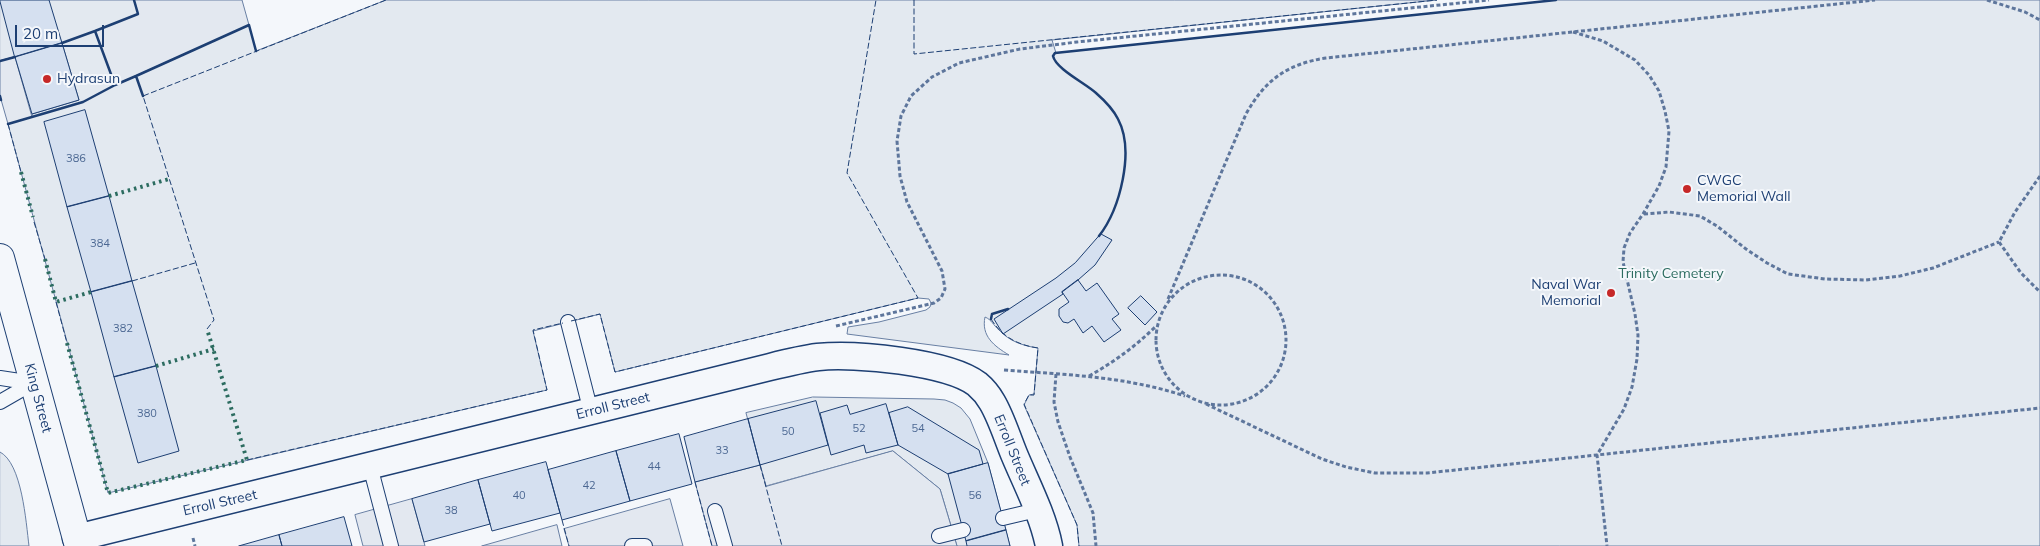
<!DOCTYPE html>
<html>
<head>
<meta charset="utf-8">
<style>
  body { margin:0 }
  #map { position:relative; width:2040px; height:546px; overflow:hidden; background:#f4f7fb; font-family:Mulish,sans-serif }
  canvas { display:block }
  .scale { position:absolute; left:15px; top:25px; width:89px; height:22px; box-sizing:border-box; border:2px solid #1d3f73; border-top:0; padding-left:6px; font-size:15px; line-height:18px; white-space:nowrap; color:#1d3f73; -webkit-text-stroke:4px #f4f7fb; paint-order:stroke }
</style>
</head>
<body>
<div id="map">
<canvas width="2040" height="546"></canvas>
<div class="scale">20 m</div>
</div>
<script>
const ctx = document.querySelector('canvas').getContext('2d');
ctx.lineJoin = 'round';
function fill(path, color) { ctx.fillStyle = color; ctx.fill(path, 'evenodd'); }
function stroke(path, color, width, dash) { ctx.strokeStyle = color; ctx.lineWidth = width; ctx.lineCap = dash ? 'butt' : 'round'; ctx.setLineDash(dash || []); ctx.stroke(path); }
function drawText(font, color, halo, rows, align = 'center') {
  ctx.font = font + ' Mulish,sans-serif'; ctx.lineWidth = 4; ctx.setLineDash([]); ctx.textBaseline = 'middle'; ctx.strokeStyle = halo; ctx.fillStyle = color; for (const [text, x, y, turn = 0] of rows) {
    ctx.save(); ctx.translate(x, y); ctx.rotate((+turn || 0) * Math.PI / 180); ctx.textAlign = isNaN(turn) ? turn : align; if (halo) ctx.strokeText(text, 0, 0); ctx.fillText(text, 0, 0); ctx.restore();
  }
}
const green = new Path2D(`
  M0 0H134L138 14 116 85 249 25 256 51 386 0H1437L1052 40 1056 53 1556 0H2040V546H1079L1077 525 1024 405 1029 395 1034 394 1038 348C1023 346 1009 341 999 330 993 325 992 320 985 317 981 336 994 346 1009 355L847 334 848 327 879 322 926 310 930 307 931 303 929 299 918 298 615 372 600 314 533 331 547 390 108 493 8 124 32 117V114L79 100 62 43 0 61Z
  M813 397 934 399 945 400 953 403 961 408 970 419 988 463 1010 546H957L940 489 893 451 766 486 746 413Z
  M0 452C22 463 26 522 29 546H0Z`);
const parking = new Path2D(`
  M134 0H242L249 25 115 85 95 31 138 14Z
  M15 57 32 117 8 124 0 96V61Z
  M893 451 940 489 957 546H712L695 482 760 465 766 486Z
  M412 499 425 546H363L355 515Z
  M670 499 683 546H569L564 529Z
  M557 525 562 546H482Z`);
const building = new Path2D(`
  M0 0H49L62 43 15 57Z
  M62 43 79 100 32 114 15 57Z
  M85 110 109 196 67 207 44 122Z
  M109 196 132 281 91 292 67 207Z
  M1101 234 1112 240 1095 265 1078 280 1062 292 1063 294 1003 334 994 319 1056 278 1075 263Z
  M1078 280 1086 291 1097 283 1119 314 1112 319 1121 330 1104 342 1092 326 1083 333 1074 319 1068 323 1063 322 1059 316V309L1069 302 1062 292Z
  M132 281 156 366 114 377 91 292Z
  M1141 296 1157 312 1145 325 1128 308Z
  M156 366 179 451 138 463 114 377Z
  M816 401 828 445 760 465 748 419Z
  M886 404 898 445 866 453 864 445 831 455 820 413 847 405 850 414Z
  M908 407 979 450 983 464 948 474 898 445 889 413Z
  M748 419 760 465 695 482 684 437Z
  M679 434 692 484 630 501 616 451Z
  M616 451 630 501 562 520 548 470Z
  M546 462 560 513 492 531 478 480Z
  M988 463 1006 530 966 541 948 474Z
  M478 480 490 524 424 542 412 499Z
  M344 517 352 546H282L279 535Z
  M1006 530 1010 546H967L966 541Z
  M279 535 282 546H239Z`);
const path = new Path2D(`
  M1987 0 2025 12 2040 20
  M1573 32 1603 41 1635 60 1649 75 1659 91 1665 111 1669 131 1666 167 1659 186 1643 214 1630 233 1624 248 1623 262 1635 314 1638 335 1637 359 1632 387 1624 409 1597 455 1607 546
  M2040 176 2015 212 1999 242 2021 273 2040 292
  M1644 214 1669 212 1700 216 1717 226 1746 249 1767 263 1788 274 1825 279 1866 280 1900 276 1933 268 1999 242
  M1156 340a65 65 0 1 1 130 0a65 65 0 1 1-130 0Z
  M1168 299 1246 114C1265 80 1287 64 1326 58L1875 0
  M836 326 934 303 941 298 945 289 942 271 907 202 900 176 897 141 901 116 911 96 932 77 959 63 1020 49 1077 42 1489 0
  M1004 370C1068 375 1124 376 1185 396
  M1056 374 1054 402 1058 422 1070 457 1093 513 1096 546
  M1089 376C1114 362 1136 346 1156 326
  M1206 404 1322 459 1346 467 1375 473H1427L2040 408
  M193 538 195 546`);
const service = new Path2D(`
  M568 322 591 412
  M0 378 33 383
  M0 402 33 383
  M370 466 391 546
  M715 511 725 546
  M1003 518 1037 510
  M939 536 963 530
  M632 546H645`);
const minor = new Path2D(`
  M76 538 770 367C786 363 802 359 818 357 855 353 948 362 977 384 983 389 988 395 992 402 1001 417 1007 437 1014 454 1026 483 1043 515 1049 546`);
const primary = new Path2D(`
  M0 258 79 546`);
const hedge = new Path2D(`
  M21 172 33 217
  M109 196 169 179
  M45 259 56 302 91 292
  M67 343 108 493 247 460 207 329
  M156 366 214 349`);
const fence = new Path2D(`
  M914 0V54L1437 0
  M8 124 21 172
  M34 222 45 259
  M132 281 195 263
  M56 302 67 343
  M991 319C1002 337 1018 345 1038 348L1034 395H1029L1024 404 1077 525 1079 546
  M571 321 600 314 615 372 918 298 847 173 876 0
  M207 329 214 320 143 96 386 0
  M247 460 547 390 533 330 563 323
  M760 465 782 546
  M695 482 712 546
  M562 520 569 546`);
const wall = new Path2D(`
  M134 0 138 14 95 31 115 85 136 76
  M62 43 95 31
  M0 61 15 57
  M0 96 1 100
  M143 96 136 76 249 25 256 51
  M8 124 83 102 115 85
  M1099 236C1120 209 1135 151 1118 119 1113 109 1104 100 1096 93 1085 83 1056 69 1053 56L1055 53 1556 0
  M991 319 992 314 1008 309`);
const markers = [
  [47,79,5,"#c62828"],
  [1687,189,5,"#c62828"],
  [1611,293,5,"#c62828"]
];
const numberNames = [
  ["386",76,159],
  ["384",100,244],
  ["382",123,329],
  ["380",147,414],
  ["52",859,429],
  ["54",918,429],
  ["50",788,432],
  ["33",722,451],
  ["44",654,467],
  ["42",589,486],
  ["40",519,496],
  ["56",975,496],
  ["38",451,511]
];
const poiNames = [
  ["Hydrasun",57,79],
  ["CWGC",1697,181],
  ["Memorial Wall",1697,197],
  ["Naval War",1601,285,"right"],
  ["Memorial",1601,301,"right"]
];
const parkNames = [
  ["Trinity Cemetery",1671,274]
];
const streetNames = [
  ["King Street",38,398,75],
  ["Erroll Street",613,406,-14],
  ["Erroll Street",1012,450,68],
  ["Erroll Street",220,503,-13]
];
fill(green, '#e3e9f0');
stroke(green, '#687fa3', 1);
fill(parking, '#e3e8f0');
stroke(parking, '#687fa3', 1);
fill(building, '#d5e0f0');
stroke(building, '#1d3f73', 1);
stroke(service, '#1d3f73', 16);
stroke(minor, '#1d3f73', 29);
stroke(primary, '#1d3f73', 30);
stroke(path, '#5e769c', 3, [4, 2.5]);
stroke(service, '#f4f7fb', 14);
stroke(minor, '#f4f7fb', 26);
stroke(primary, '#f4f7fb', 28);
stroke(hedge, '#2c6c60', 4, [2.5, 4]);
stroke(fence, '#1d3f73', 1, [6, 2.5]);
stroke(wall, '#1d3f73', 2.5);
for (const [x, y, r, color] of markers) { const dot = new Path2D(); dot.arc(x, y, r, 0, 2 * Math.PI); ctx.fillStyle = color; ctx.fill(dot); stroke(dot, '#f4f7fb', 2); }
drawText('11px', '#4b6792', null, numberNames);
drawText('14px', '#1d3f73', '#f4f7fb', poiNames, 'left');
drawText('14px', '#2c6c60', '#f4f7fb', parkNames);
drawText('14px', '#1d3f73', '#f4f7fb', streetNames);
</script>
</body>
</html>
